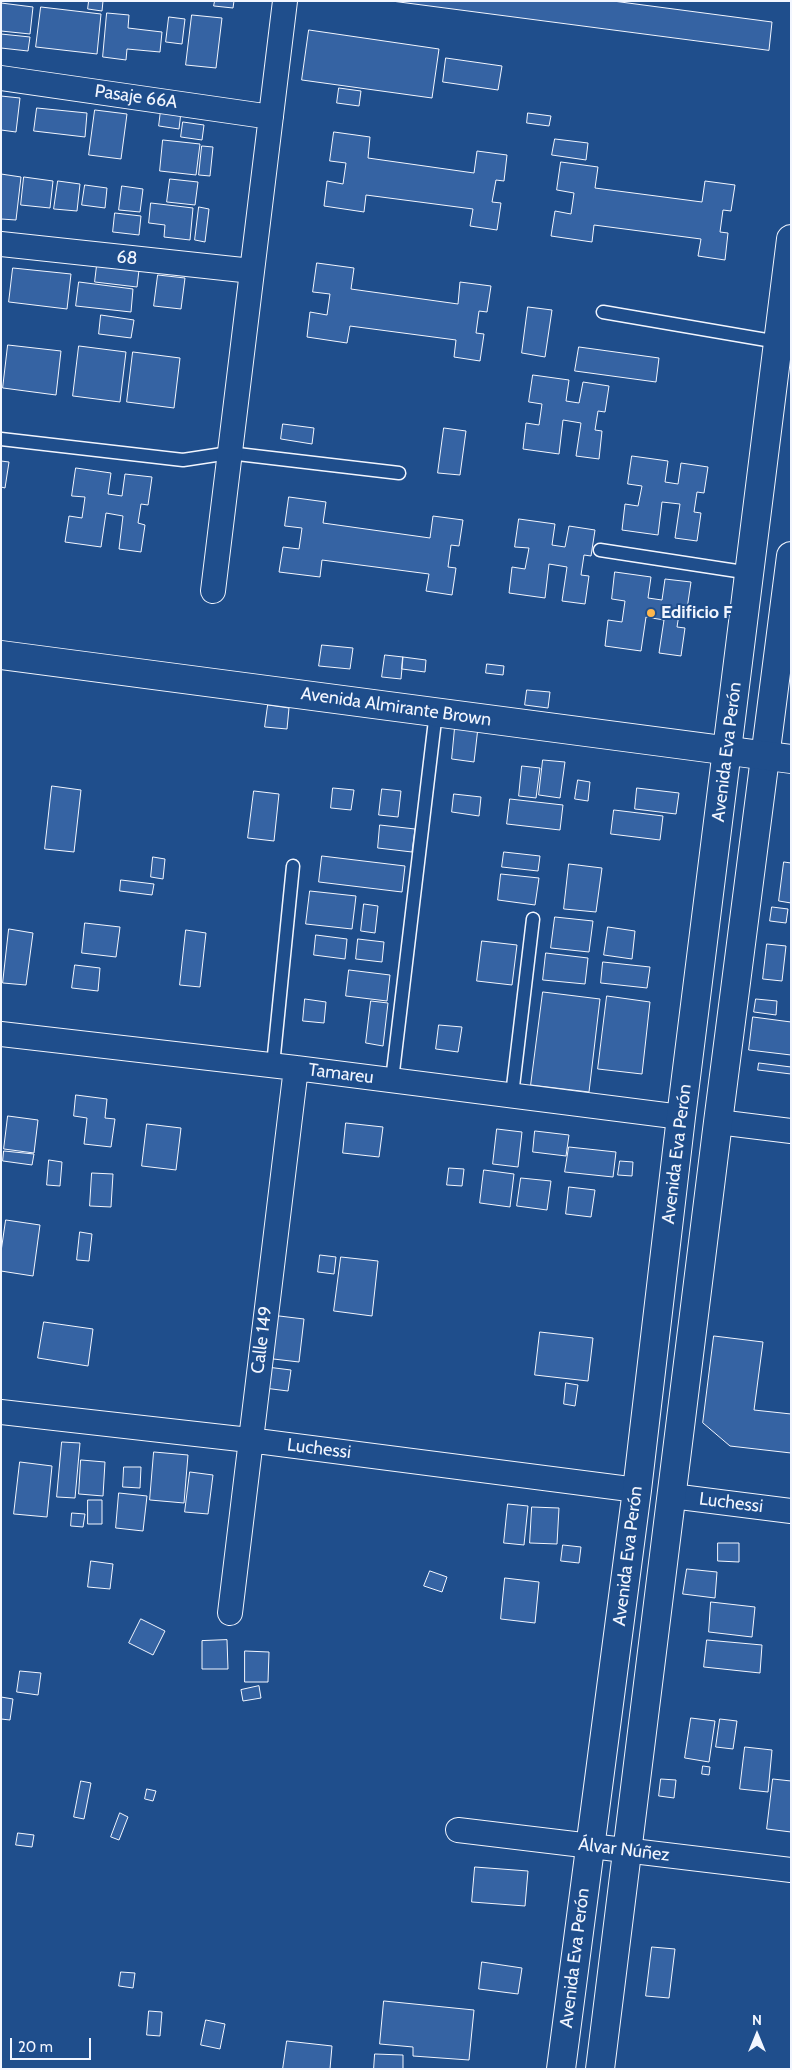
<!DOCTYPE html>
<html>
<head>
<meta charset="utf-8">
<style>
  body { margin:0 }
  #map { position:relative; width:792px; height:2070px; overflow:hidden; background:#1f4e8c; font-family:Cabin,sans-serif }
  canvas { display:block }
  .frame { position:absolute; inset:0; border:2px solid #f2f6ff; pointer-events:none }
  .north { position:absolute; left:732px; top:2010px; width:50px; height:50px; -webkit-text-stroke:4px #1f4e8c; paint-order:stroke; rotate:0deg; font-size:14px; font-weight:700; line-height:20px; text-align:center; color:#f2f6ff }
  .north::after { content:''; display:block; margin:auto; width:18px; height:22px; background:#f2f6ff; clip-path:polygon(50% 0,100% 100%,50% 72%,0 100%) }
  .scale { position:absolute; left:10px; top:2038px; width:81px; height:22px; box-sizing:border-box; border:2px solid #f2f6ff; border-top:0; padding-left:6px; font-size:15px; line-height:18px; white-space:nowrap; color:#f2f6ff; -webkit-text-stroke:4px #1f4e8c; paint-order:stroke }
</style>
</head>
<body>
<div id="map">
<canvas width="792" height="2070"></canvas>
<div class="frame"></div>
<div class="north">N</div>
<div class="scale">20 m</div>
</div>
<script>
const ctx = document.querySelector('canvas').getContext('2d');
ctx.lineJoin = 'round';
function fill(path, color) { ctx.fillStyle = color; ctx.fill(path, 'evenodd'); }
function stroke(path, color, width, dash) { ctx.strokeStyle = color; ctx.lineWidth = width; ctx.lineCap = dash ? 'butt' : 'round'; ctx.setLineDash(dash || []); ctx.stroke(path); }
function drawText(font, color, halo, rows, align = 'center') {
  ctx.font = font + ' Cabin,sans-serif'; ctx.lineWidth = 4; ctx.setLineDash([]); ctx.textBaseline = 'middle'; ctx.strokeStyle = halo; ctx.fillStyle = color; for (const [text, x, y, turn = 0] of rows) {
    ctx.save(); ctx.translate(x, y); ctx.rotate((+turn || 0) * Math.PI / 180); ctx.textAlign = isNaN(turn) ? turn : align; if (halo) ctx.strokeText(text, 0, 0); ctx.fillText(text, 0, 0); ctx.restore();
  }
}
const building = new Path2D(`
  M89 1H103L102 11 88 9Z
  M215 1H234L233 8 214 6Z
  M392 1H613L772 22 769 50Z
  M1 3 33 7 30 34 1 31Z
  M41 7 101 14 97 54 36 47Z
  M107 13 129 15 128 28 162 32 160 52 127 49 126 60 103 57Z
  M192 15 222 18 216 68 186 65Z
  M169 17 185 19 182 44 166 42Z
  M309 30 439 49 432 98 302 80Z
  M1 34 30 37 28 51 1 48Z
  M446 58 502 66 498 90 443 82Z
  M339 88 361 91 359 106 337 103Z
  M1 96 20 98 16 132 1 130Z
  M37 108 87 113 85 137 34 131Z
  M95 110 127 114 121 159 89 155Z
  M161 110 181 112 179 129 159 126Z
  M528 113 551 116 549 126 527 123Z
  M183 122 204 125 202 140 181 137Z
  M334 132 370 137 368 158 474 173 477 151 507 155 504 181 496 180 492 202 501 203 497 230 470 226 473 209 366 195 364 212 324 206 327 181 343 184 346 163 330 161Z
  M555 139 588 143 586 160 552 155Z
  M163 140 200 144 196 175 160 171Z
  M202 146 213 147 210 176 199 175Z
  M561 162 598 167 595 188 702 202 705 181 735 185 731 211 723 210 720 232 728 233 725 260 698 256 701 239 594 225 592 242 551 236 555 211 571 214 574 193 557 190Z
  M1 174 21 177 16 220 1 219Z
  M24 177 53 181 50 208 21 205Z
  M170 179 198 182 195 205 167 202Z
  M58 181 80 184 77 211 54 209Z
  M85 185 107 188 105 208 82 205Z
  M122 186 143 189 140 212 119 210Z
  M151 203 193 208 190 240 164 237 165 225 149 223Z
  M199 207 209 209 205 242 195 240Z
  M115 213 141 216 139 235 113 232Z
  M317 263 354 268 351 289 458 304 460 282 491 286 487 312 479 311 476 333 484 334 480 361 454 357 456 340 350 326 347 343 307 337 310 312 327 315 330 294 313 292Z
  M97 265 139 270 137 287 95 282Z
  M13 268 71 274 67 309 9 302Z
  M158 275 185 278 181 309 154 306Z
  M79 282 133 289 131 312 76 306Z
  M528 307 552 310 545 357 522 353Z
  M101 315 134 320 131 338 99 334Z
  M8 345 61 351 56 395 3 388Z
  M79 346 126 352 120 402 73 396Z
  M579 347 659 358 656 382 575 371Z
  M133 352 180 358 174 408 127 402Z
  M533 375 569 380 566 401 579 403 583 382 609 386 605 412 598 411 595 430 602 431 599 459 576 456 581 423 563 420 559 454 523 449 526 423 539 425 542 404 529 402Z
  M283 424 314 428 312 444 281 439Z
  M444 428 466 431 460 475 438 473Z
  M632 456 668 461 665 482 678 484 681 463 708 467 704 493 697 492 694 512 701 513 697 541 675 538 680 504 662 502 658 535 622 530 625 504 638 506 642 486 628 484Z
  M1 461 9 462 5 488 1 487Z
  M76 468 111 473 108 494 122 496 125 474 152 477 148 505 141 504 138 523 145 525 141 552 119 549 123 516 106 513 101 547 65 542 69 516 82 518 85 497 72 496Z
  M289 497 326 502 323 523 430 538 433 516 463 520 459 546 451 545 448 567 456 568 452 595 426 591 429 574 322 560 320 577 279 572 283 547 299 549 302 528 285 526Z
  M519 519 555 524 552 545 565 547 569 526 595 530 591 556 584 555 581 575 589 576 585 604 562 601 567 567 549 564 545 598 509 593 512 567 525 569 529 548 515 547Z
  M615 572 651 577 648 598 662 600 665 579 691 582 687 609 680 608 677 627 685 628 681 656 659 653 664 620 646 617 641 651 605 646 608 620 622 622 625 601 612 599Z
  M322 645 353 648 350 669 319 666Z
  M385 655 403 657 401 679 382 677Z
  M403 657 426 660 425 672 402 669Z
  M487 664 504 666 503 675 486 673Z
  M527 690 550 692 548 708 525 705Z
  M268 705 289 708 287 729 265 727Z
  M456 717 479 719 474 762 452 759Z
  M543 760 565 762 560 798 539 795Z
  M522 766 540 768 536 798 519 796Z
  M578 780 590 782 588 801 575 799Z
  M52 786 81 790 74 852 45 849Z
  M333 788 354 790 351 810 331 808Z
  M637 788 679 793 676 814 635 809Z
  M382 789 401 791 398 817 379 815Z
  M254 791 279 794 274 841 248 838Z
  M454 794 481 797 479 816 452 812Z
  M510 799 563 805 560 830 507 824Z
  M614 810 663 816 660 840 611 834Z
  M380 825 415 829 412 852 378 848Z
  M504 852 540 856 538 871 502 867Z
  M322 856 405 866 402 892 319 882Z
  M153 857 165 859 163 879 151 877Z
  M784 862 791 863V903L779 901Z
  M569 864 602 868 596 912 564 909Z
  M501 874 539 878 535 905 498 900Z
  M121 880 154 884 152 895 120 891Z
  M310 891 356 896 352 929 306 924Z
  M364 904 378 906 375 933 361 931Z
  M772 907 788 909 786 923 770 921Z
  M555 917 593 921 589 952 551 948Z
  M85 923 120 927 116 957 82 953Z
  M608 927 635 931 632 959 604 955Z
  M9 929 33 933 26 985 3 983Z
  M186 930 206 933 200 987 180 985Z
  M316 935 347 939 345 959 314 955Z
  M358 939 384 942 382 962 356 959Z
  M482 941 517 945 512 985 477 981Z
  M767 944 786 946 782 981 763 979Z
  M546 953 588 958 585 984 543 980Z
  M603 962 650 967 647 988 601 983Z
  M75 965 100 968 98 991 72 988Z
  M349 970 390 975 387 1001 346 996Z
  M543 992 600 999 589 1092 531 1085Z
  M607 996 650 1002 642 1074 598 1069Z
  M305 999 326 1002 324 1023 303 1021Z
  M756 999 777 1001 776 1015 754 1012Z
  M371 1001 388 1003 383 1046 366 1043Z
  M753 1017 791 1022V1055L749 1050Z
  M439 1025 462 1027 458 1052 436 1049Z
  M759 1063 791 1067V1074L758 1070Z
  M76 1095 107 1099 105 1118 115 1119 111 1147 84 1144 87 1118 74 1116Z
  M8 1116 38 1120 34 1153 4 1149Z
  M346 1123 383 1127 379 1157 343 1153Z
  M147 1124 181 1128 176 1170 142 1166Z
  M497 1129 522 1132 518 1167 493 1164Z
  M535 1131 569 1135 566 1156 533 1152Z
  M569 1147 616 1152 613 1177 565 1172Z
  M4 1151 34 1154 32 1165 3 1161Z
  M49 1160 62 1162 60 1186 47 1185Z
  M620 1161 633 1162 632 1176 618 1175Z
  M449 1168 464 1169 462 1186 447 1185Z
  M484 1170 514 1174 510 1207 480 1203Z
  M92 1173 113 1174 111 1207 90 1206Z
  M521 1178 551 1181 547 1210 517 1206Z
  M569 1187 595 1190 591 1217 566 1214Z
  M6 1220 40 1225 33 1276 1 1271V1252Z
  M80 1232 92 1234 89 1261 77 1260Z
  M320 1255 336 1257 334 1274 318 1272Z
  M341 1257 378 1261 372 1316 334 1311Z
  M271 1315 304 1319 299 1362 265 1358Z
  M44 1322 93 1329 88 1366 38 1358Z
  M540 1332 593 1338 588 1381 535 1375Z
  M714 1336 763 1342 754 1410 791 1414V1453L730 1446 703 1423Z
  M267 1367 291 1370 288 1391 264 1388Z
  M566 1383 578 1385 575 1406 564 1404Z
  M62 1442 80 1443 75 1498 57 1497Z
  M154 1452 188 1455 184 1503 150 1500Z
  M81 1460 105 1462 103 1496 79 1494Z
  M20 1462 52 1466 47 1517 14 1514Z
  M124 1467H141L140 1488 123 1487Z
  M190 1472 213 1475 208 1514 185 1512Z
  M119 1493 147 1496 143 1531 116 1528Z
  M88 1500H102V1524H88Z
  M508 1504 528 1506 524 1545 504 1543Z
  M532 1507 559 1508 557 1544 530 1543Z
  M72 1513 85 1514 83 1527 71 1526Z
  M718 1543H739V1562L718 1561Z
  M563 1545 581 1547 579 1563 561 1561Z
  M91 1561 113 1564 110 1589 88 1587Z
  M687 1569 717 1572 715 1598 683 1594Z
  M430 1571 447 1577 442 1592 424 1586Z
  M505 1578 539 1582 535 1623 501 1619Z
  M711 1602 755 1607 752 1637 709 1632Z
  M141 1619 165 1631 153 1655 129 1643Z
  M227 1640 228 1669H202V1641Z
  M707 1640 762 1645 760 1673 704 1667Z
  M245 1651 269 1652 268 1682H245Z
  M20 1671 41 1673 38 1695 17 1692Z
  M259 1686 261 1698 243 1701 241 1690Z
  M1 1697 13 1699 10 1720 1 1719Z
  M691 1718 715 1721 709 1762 685 1758Z
  M720 1719 737 1721 733 1749 716 1747Z
  M745 1747 772 1750 768 1792 740 1789Z
  M703 1766 710 1767 709 1775 702 1774Z
  M661 1779 676 1780 674 1798 659 1796Z
  M773 1779 791 1781V1832L767 1829Z
  M81 1781 91 1783 84 1819 74 1817Z
  M147 1789 156 1791 153 1801 145 1799Z
  M120 1813 128 1817 119 1840 111 1837Z
  M18 1833 34 1835 32 1847 16 1845Z
  M475 1867 528 1871 525 1906 472 1902Z
  M652 1947 675 1949 669 1998 646 1996Z
  M482 1962 522 1968 518 1994 479 1989Z
  M121 1972 135 1973 133 1988 119 1986Z
  M384 2001 474 2010 469 2060 413 2056V2047L380 2044Z
  M149 2011 162 2012 160 2036 147 2035Z
  M206 2020 225 2024 220 2049 201 2045Z
  M287 2041 332 2046 330 2069H283Z
  M375 2054 403 2055V2069H374Z`);
const service = new Path2D(`
  M603 312 778 342
  M1 439 183 460 229 453 399 473
  M600 550 750 573
  M273 1065 293 866
  M392 1080 436 712
  M512 1095 533 919`);
const minor = new Path2D(`
  M1 78 271 117
  M1 244 252 271
  M213 591 285 1
  M1 1034 296 1068 681 1117
  M718 1122 791 1131
  M1 1412 249 1440 637 1490
  M672 1496 791 1511
  M230 1613 296 1068
  M458 1830 791 1870`);
const tertiary = new Path2D(`
  M561 2069 637 1490 681 1117 791 239
  M600 2069 718 1122 791 556`);
const secondary = new Path2D(`
  M1 655 791 759`);
const markers = [
  [651,613,5,"#ffb74d"]
];
const streetNames = [
  ["Pasaje 66A",136,97,8],
  ["68",127,258,6],
  ["Avenida Almirante Brown",396,707,8],
  ["Avenida Eva Perón",727,752,-83],
  ["Tamareu",341,1074,7],
  ["Avenida Eva Perón",677,1154,-83],
  ["Calle 149",262,1340,-83],
  ["Luchessi",319,1449,7],
  ["Luchessi",731,1503,7],
  ["Avenida Eva Perón",628,1556,-83],
  ["Álvar Núñez",624,1850,7],
  ["Avenida Eva Perón",575,1958,-83]
];
const poiNames = [
  ["Edificio F",661,613]
];
fill(building, '#3563a3');
stroke(building, '#f2f6ff', 1);
stroke(service, '#f2f6ff', 15);
stroke(minor, '#f2f6ff', 26);
stroke(tertiary, '#f2f6ff', 30);
stroke(secondary, '#f2f6ff', 30);
stroke(service, '#1f4e8c', 12);
stroke(minor, '#1f4e8c', 24);
stroke(tertiary, '#1f4e8c', 28);
stroke(secondary, '#1f4e8c', 28);
for (const [x, y, r, color] of markers) { const dot = new Path2D(); dot.arc(x, y, r, 0, 2 * Math.PI); ctx.fillStyle = color; ctx.fill(dot); stroke(dot, '#1f4e8c', 2); }
drawText('18px', '#f2f6ff', '#1f4e8c', streetNames);
drawText('bold 18px', '#f2f6ff', '#1f4e8c', poiNames, 'left');
</script>
</body>
</html>
